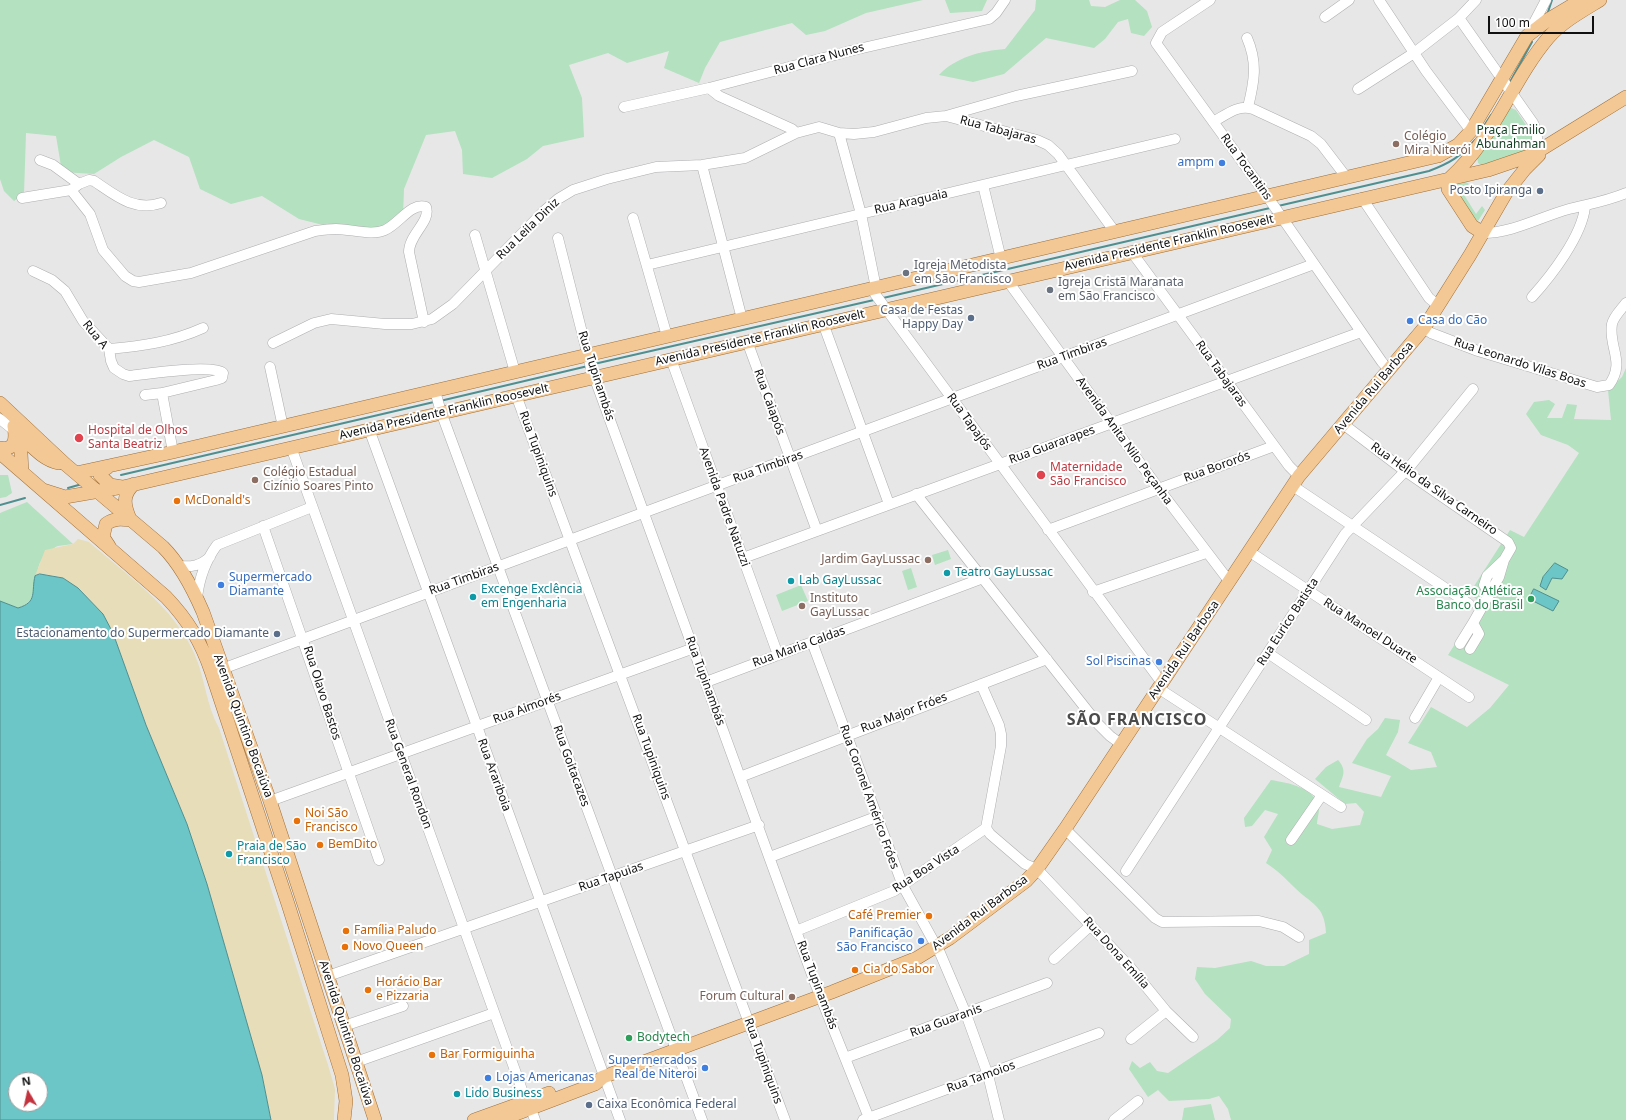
<!DOCTYPE html>
<html>
<head>
<meta charset="utf-8">
<style>
  body { margin:0 }
  #map { position:relative; width:1626px; height:1120px; overflow:hidden; background:#e7e7e8; font-family:"Noto Sans",sans-serif }
  canvas { display:block }
  .north { position:absolute; left:8px; top:1072px; width:40px; height:40px; box-sizing:border-box; background:#fff; border:1px solid #9f9fa0; border-radius:50%; rotate:351deg; font-size:11px; font-weight:700; line-height:16px; text-align:center; color:#101011 }
  .north::after { content:''; display:block; margin:auto; width:14px; height:18px; background:#c3333e; clip-path:polygon(50% 0,100% 100%,50% 72%,0 100%) }
  .scale { position:absolute; left:1488px; top:16px; width:106px; height:18px; box-sizing:border-box; border:2px solid #101011; border-top:0; padding-left:5px; font-size:12px; line-height:14px; white-space:nowrap; color:#101011; -webkit-text-stroke:3px #fff; paint-order:stroke }
</style>
</head>
<body>
<div id="map">
<canvas width="1626" height="1120"></canvas>
<div class="north">N</div>
<div class="scale">100 m</div>
</div>
<script>
const ctx = document.querySelector('canvas').getContext('2d');
ctx.lineJoin = 'round';
function fill(path, color) { ctx.fillStyle = color; ctx.fill(path, 'evenodd'); }
function stroke(path, color, width, dash) { ctx.strokeStyle = color; ctx.lineWidth = width; ctx.lineCap = dash ? 'butt' : 'round'; ctx.setLineDash(dash || []); ctx.stroke(path); }
function drawText(font, color, halo, rows, align = 'center') {
  ctx.font = font + ' "Noto Sans",sans-serif'; ctx.lineWidth = 4; ctx.setLineDash([]); ctx.textBaseline = 'middle'; ctx.strokeStyle = halo; ctx.fillStyle = color; for (const [text, x, y, turn = 0] of rows) {
    ctx.save(); ctx.translate(x, y); ctx.rotate((+turn || 0) * Math.PI / 180); ctx.textAlign = isNaN(turn) ? turn : align; if (halo) ctx.strokeText(text, 0, 0); ctx.fillText(text, 0, 0); ctx.restore();
  }
}
const green = new Path2D(`
  M0 0H923L866 13 825 31 806 35 792 23 720 42 705 68 699 83 664 68 669 51 627 63 608 53 569 65 582 98 584 137 543 146 527 159 492 178 463 174 462 150 455 131 426 135 404 189 403 215 380 227 335 228 299 219 262 196 231 204 200 189 189 157 154 140 121 157 94 174 62 172 56 136 26 133 24 194 14 201 4 191 0 179Z
  M945 0H987L982 11 950 13Z
  M1036 0H1089L1091 6 1105 7 1120 0H1135L1147 11 1152 27 1144 36 1131 33 1128 19 1118 22 1105 39 1094 48 1046 38 1004 74 973 82 939 75C956 57 981 51 1005 49L1035 10Z
  M1511 108 1516 110 1532 134 1533 138 1530 151 1483 166 1478 163 1477 157 1509 109Z
  M1466 182 1469 184 1461 190 1476 214 1482 206 1485 210 1478 221 1475 220 1454 188 1456 185Z
  M1626 368V1120H1231L1228 1109 1219 1096 1209 1099 1169 1101 1158 1090 1148 1097 1129 1069 1132 1061 1140 1068 1150 1062 1157 1071 1168 1073 1217 1040 1230 1028 1231 1019 1205 994 1195 979 1197 967 1215 968 1251 961 1266 966H1284L1309 954V940L1326 933C1325 905 1311 904 1294 887 1285 878 1277 870 1266 863L1272 850 1264 837 1278 814 1265 810 1252 826 1245 827 1244 818 1271 780C1288 783 1316 787 1319 809 1319 814 1317 819 1317 824L1332 829 1360 825 1364 812 1356 803 1345 804 1315 779 1326 767 1338 760C1347 770 1343 776 1339 787L1381 797 1391 776 1352 763 1367 739 1378 729 1385 718 1400 720 1398 732 1386 755 1411 770 1437 767 1431 752 1408 743 1431 707 1467 727 1490 708 1509 685 1448 655 1473 616 1486 605 1469 594 1510 530 1524 537 1579 453 1568 445 1541 435 1526 414 1534 402 1549 400 1555 404 1547 418H1562L1567 404 1577 405 1574 419 1611 420 1608 390 1622 377Z
  M0 475H8L12 493 6 497 0 498Z
  M27 502 73 544C68 545 63 545 58 546 54 547 51 551 48 553 27 569 46 600 18 608L0 601V513Z
  M948 550 951 559 935 565 932 555Z
  M911 568 917 587 908 590 902 571Z
  M801 585 808 601 782 611 776 595Z
  M1211 1104 1215 1120H1182L1184 1108Z`);
const sand = new Path2D(`
  M78 539 89 542C127 575 173 606 194 653 205 677 206 705 219 728L328 1065 335 1089 334 1120H271L262 1075 207 884 187 824 146 725 113 633 103 614 78 588 63 578 51 575 40 574 35 576 45 550 73 544Z`);
const water = new Path2D(`
  M1555 563 1568 570 1562 579 1552 578 1546 590 1540 586 1543 577Z
  M40 574 63 578 78 588 103 614 113 633 146 725 187 824 207 884 262 1075 271 1120H0V601L18 608C38 602 31 592 35 576ZM16 1080H40V1104H16Z
  M1534 589 1559 601 1553 611 1529 599Z`);
const stream = new Path2D(`
  M1548 12 1552 0
  M1510 82 1532 42
  M1478 135 1491 115
  M1278 206 1429 171C1450 163 1460 157 1475 140
  M883 298 1270 208
  M594 364 874 300
  M440 401 588 366
  M121 475 434 402
  M68 488 82 484
  M0 505 25 498`);
const minor = new Path2D(`
  M1210 0 1162 32 1156 43 1267 196 1382 362 1389 370
  M1379 0 1426 71 1471 131
  M1325 17 1349 0
  M1459 18 1533 123C1539 135 1538 144 1532 155
  M1528 34 1546 0
  M1247 38C1258 63 1254 83 1248 107
  M709 88 719 96 792 129 796 133
  M1358 89 1414 53 1459 18 1476 0
  M624 107 709 88 854 50 989 19 996 13 1005 0
  M946 116 1016 96 1132 71
  M1213 122C1226 115 1238 104 1253 109L1311 136 1321 144 1347 178
  M839 133 861 214 875 283V294L1162 683
  M702 165 742 319
  M79 184 89 180 94 181C115 195 134 212 161 203
  M983 185 1001 259
  M71 190 90 214 103 250 125 276 133 281 139 282 191 273 315 231C322 230 329 229 336 229 351 229 372 236 385 230 399 224 411 202 426 207 431 222 409 234 409 252L424 322
  M22 198 71 190 79 184 53 165 40 160
  M1362 198 1429 298 1439 306
  M633 218 667 336
  M1483 233C1513 233 1540 217 1569 209 1589 204 1607 201 1626 193
  M475 235 515 372
  M558 238 591 368 815 983 869 1118
  M1131 251 1289 466 1299 476
  M647 265 1175 139
  M33 271 52 280 65 291 83 321 109 349 111 361 114 368 123 374 129 376C146 374 213 364 223 373L222 378 216 380 162 393 145 395
  M1007 280 1159 489 1229 581
  M1532 297C1551 276 1582 236 1585 207
  M823 323 889 504
  M1424 328 1431 333 1478 351 1597 387 1609 385C1626 362 1608 347 1612 324 1614 316 1621 310 1626 303
  M747 341 817 531
  M273 343 314 323 331 319 385 324H412L432 319 453 304 544 211 558 199 573 190 607 179 656 167 702 165 745 158 796 133 819 127 839 133 854 134 874 132 926 118 946 116 1037 140 1048 145 1058 154 1115 232
  M109 349C142 346 172 342 203 328
  M671 359 778 655
  M270 367 283 427
  M435 391 441 412 702 1120
  M162 393 173 452
  M516 395 785 1120
  M0 419 15 431
  M1343 424 1405 471 1508 542 1511 548 1504 560 1487 576 1484 585 1490 594
  M369 429 620 1120
  M291 447 526 1101
  M1293 486 1469 604
  M916 494 1098 724 1110 736 1121 744
  M263 526 379 860
  M1048 530 1274 446
  M1250 552 1469 697
  M743 558 1361 332
  M179 566C192 567 200 566 210 557
  M1093 592 1206 553
  M197 598C199 580 206 560 217 545L312 507
  M812 642 903 886 940 953 966 1014 988 1075 999 1120
  M1460 644 1473 623
  M1470 649 1479 634 1473 623 1499 577 1504 560
  M1268 653 1366 720
  M222 669 1314 264
  M706 682 983 578
  M981 684 999 725 1001 734V746L986 828 990 834 1025 864 1037 869 1130 967 1166 1011 1193 1037
  M1158 688 1341 807
  M1415 718 1439 677
  M740 777 1047 659
  M270 801 694 648
  M1065 829 1155 918 1162 922 1259 921 1283 927 1299 937
  M1291 840 1322 795
  M770 857 876 817
  M1126 871 1345 534 1411 465 1473 389
  M796 931 894 891 986 828
  M1054 959 1091 925
  M328 976 759 825
  M344 1026 403 1006
  M1131 1039 1166 1011
  M845 1058 1047 983
  M356 1062 494 1013
  M531 1109 535 1120
  M863 1120 1099 1033
  M1114 1120 1138 1101`);
const major = new Path2D(`
  M1450 178C1494 139 1511 82 1548 38 1562 22 1582 11 1600 0
  M1449 179 1448 189 1472 226 1483 233
  M0 403 65 464 163 547C181 565 193 589 203 612L270 801 375 1120
  M15 431C29 442 41 460 59 463
  M20 435 22 472
  M0 448C16 451 16 438 14 426
  M0 453 166 597C188 620 201 642 211 671L288 904 342 1075 346 1101 344 1120
  M107 468 102 470 100 475 110 485 122 487
  M76 473 173 452 1438 156 1458 145 1471 131 1527 36 1549 19 1581 0
  M43 490 65 497 123 487 1488 170 1532 155 1626 97
  M130 519C124 505 122 495 134 484
  M109 546 103 537 106 524C114 518 121 519 131 520
  M474 1120 549 1093
  M500 1120 595 1084 603 1077 832 992 917 958 950 938 1026 881 1037 869 1065 829 1299 476 1424 328 1470 255 1506 193 1525 169 1539 155`);
const markers = [
  [1396,144,4,"#8d6e63"],
  [1222,163,4,"#3f7fe0"],
  [1540,191,4,"#5c6f8a"],
  [906,273,4,"#6b7280"],
  [1050,290,4,"#6b7280"],
  [971,318,4,"#5c6f8a"],
  [1410,321,4,"#3f7fe0"],
  [79,438,5,"#e0444e"],
  [1041,475,5,"#e0444e"],
  [255,480,4,"#8d6e63"],
  [177,501,4,"#e8710a"],
  [928,560,4,"#8d6e63"],
  [947,573,4,"#0f9aa8"],
  [791,581,4,"#0f9aa8"],
  [221,585,4,"#3f7fe0"],
  [473,597,4,"#0f9aa8"],
  [1531,599,4,"#2e9e5b"],
  [802,606,4,"#8d6e63"],
  [277,634,4,"#5c6f8a"],
  [1159,662,4,"#3f7fe0"],
  [297,821,4,"#e8710a"],
  [320,845,4,"#e8710a"],
  [229,854,4,"#0f9aa8"],
  [929,916,4,"#e8710a"],
  [346,931,4,"#e8710a"],
  [921,941,4,"#3f7fe0"],
  [345,947,4,"#e8710a"],
  [855,970,4,"#e8710a"],
  [368,990,4,"#e8710a"],
  [792,997,4,"#8d6e63"],
  [629,1038,4,"#2e9e5b"],
  [432,1055,4,"#e8710a"],
  [705,1068,4,"#3f7fe0"],
  [488,1078,4,"#3f7fe0"],
  [457,1094,4,"#0f9aa8"],
  [589,1105,4,"#5c6f8a"]
];
const streetNames = [
  ["Rua Clara Nunes",819,59,-15],
  ["Rua Tabajaras",998,130,15],
  ["Rua Tocantins",1246,167,54],
  ["Rua Araguaia",911,202,-13],
  ["Rua Leila Diniz",528,229,-44],
  ["Avenida Presidente Franklin Roosevelt",1169,243,-13],
  ["Rua A",95,335,51],
  ["Avenida Presidente Franklin Roosevelt",760,338,-13],
  ["Rua Timbiras",1072,354,-20],
  ["Rua Leonardo Vilas Boas",1520,363,18],
  ["Rua Tabajaras",1221,374,54],
  ["Rua Tupinambás",596,376,72],
  ["Avenida Rui Barbosa",1374,388,-50],
  ["Rua Caiapós",769,402,70],
  ["Avenida Presidente Franklin Roosevelt",444,412,-13],
  ["Rua Tapajós",969,422,54],
  ["Avenida Anita Nilo Peçanha",1124,441,54],
  ["Rua Guararapes",1052,445,-20],
  ["Rua Tupiniquins",538,454,70],
  ["Rua Timbiras",768,467,-20],
  ["Rua Bororós",1217,467,-20],
  ["Rua Hélio da Silva Carneiro",1434,489,35],
  ["Avenida Padre Natuzzi",724,507,70],
  ["Rua Timbiras",464,579,-20],
  ["Rua Eurico Batista",1288,622,-57],
  ["Rua Manoel Duarte",1370,631,33],
  ["Rua Maria Caldas",799,647,-20],
  ["Avenida Rui Barbosa",1184,650,-56],
  ["Rua Tupinambás",705,681,70],
  ["Rua Olavo Bastos",322,693,72],
  ["Rua Aimorés",527,708,-20],
  ["Rua Major Fróes",904,713,-21],
  ["Avenida Quintino Bocaiúva",243,726,70],
  ["Rua Tupiniquins",651,757,70],
  ["Rua Goitacazes",571,766,70],
  ["Rua General Rondon",408,774,70],
  ["Rua Arariboia",494,775,70],
  ["Rua Coronel Américo Fróes",869,797,70],
  ["Rua Boa Vista",926,869,-33],
  ["Rua Tapuias",611,877,-19],
  ["Avenida Rui Barbosa",980,913,-37],
  ["Rua Dona Emília",1116,953,48],
  ["Rua Tupinambás",817,985,69],
  ["Rua Guaranis",946,1021,-20],
  ["Avenida Quintino Bocaiúva",346,1033,72],
  ["Rua Tupiniquins",763,1061,70],
  ["Rua Tamoios",981,1077,-20]
];
const parkNames = [
  ["Praça Emilio",1511,131],
  ["Abunahman",1511,145]
];
const educationNames = [
  ["Colégio",1404,137],
  ["Mira Niterói",1404,151],
  ["Colégio Estadual",263,473],
  ["Cizínio Soares Pinto",263,487],
  ["Jardim GayLussac",920,560,"right"],
  ["Instituto",810,599],
  ["GayLussac",810,613],
  ["Forum Cultural",784,997,"right"]
];
const shopNames = [
  ["ampm",1214,163],
  ["Casa do Cão",1418,321,"left"],
  ["Supermercado",229,578,"left"],
  ["Diamante",229,592,"left"],
  ["Sol Piscinas",1151,662],
  ["Panificação",913,934],
  ["São Francisco",913,948],
  ["Supermercados",697,1061],
  ["Real de Niteroi",697,1075],
  ["Lojas Americanas",496,1078,"left"]
];
const serviceNames = [
  ["Posto Ipiranga",1532,191],
  ["Casa de Festas",963,311],
  ["Happy Day",963,325],
  ["Estacionamento do Supermercado Diamante",269,634],
  ["Caixa Econômica Federal",597,1105,"left"]
];
const worshipNames = [
  ["Igreja Metodista",914,266],
  ["em São Francisco",914,280],
  ["Igreja Cristã Maranata",1058,283],
  ["em São Francisco",1058,297]
];
const healthNames = [
  ["Hospital de Olhos",88,431],
  ["Santa Beatriz",88,445],
  ["Maternidade",1050,468],
  ["São Francisco",1050,482]
];
const foodNames = [
  ["McDonald's",185,501],
  ["Noi São",305,814],
  ["Francisco",305,828],
  ["BemDito",328,845],
  ["Café Premier",921,916,"right"],
  ["Família Paludo",354,931],
  ["Novo Queen",353,947],
  ["Cia do Sabor",863,970],
  ["Horácio Bar",376,983],
  ["e Pizzaria",376,997],
  ["Bar Formiguinha",440,1055]
];
const cultureNames = [
  ["Teatro GayLussac",955,573],
  ["Lab GayLussac",799,581],
  ["Excenge Exclência",481,590],
  ["em Engenharia",481,604],
  ["Praia de São",237,847],
  ["Francisco",237,861],
  ["Lido Business",465,1094]
];
const leisureNames = [
  ["Associação Atlética",1523,592],
  ["Banco do Brasil",1523,606],
  ["Bodytech",637,1038,"left"]
];
const districtNames = [
  ["SÃO FRANCISCO",1137,720]
];
fill(green, '#b4e1bf');
fill(sand, '#e7ddb8');
fill(water, '#6cc5c6');
stroke(water, '#508f90', 1);
stroke(stream, '#508f90', 2);
stroke(minor, '#aeaeb0', 11);
stroke(major, '#a07037', 14);
stroke(minor, '#fff', 10);
stroke(major, '#f4c894', 13);
for (const [x, y, r, color] of markers) { const dot = new Path2D(); dot.arc(x, y, r, 0, 2 * Math.PI); ctx.fillStyle = color; ctx.fill(dot); stroke(dot, '#fff', 1.5); }
drawText('12px', '#101011', '#fff', streetNames);
drawText('12px', '#154124', '#fff', parkNames);
drawText('12px', '#785e54', '#fff', educationNames, 'left');
drawText('12px', '#366cbe', '#fff', shopNames, 'right');
drawText('12px', '#4e5e75', '#fff', serviceNames, 'right');
drawText('12px', '#5b616d', '#fff', worshipNames, 'left');
drawText('12px', '#be3a42', '#fff', healthNames, 'left');
drawText('12px', '#c56008', '#fff', foodNames, 'left');
drawText('12px', '#0d838f', '#fff', cultureNames, 'left');
drawText('12px', '#27864d', '#fff', leisureNames, 'right');
ctx.letterSpacing = '1px';
drawText('bold 16px', '#4b4b4c', '#fff', districtNames);
ctx.letterSpacing = '0px';
</script>
</body>
</html>
